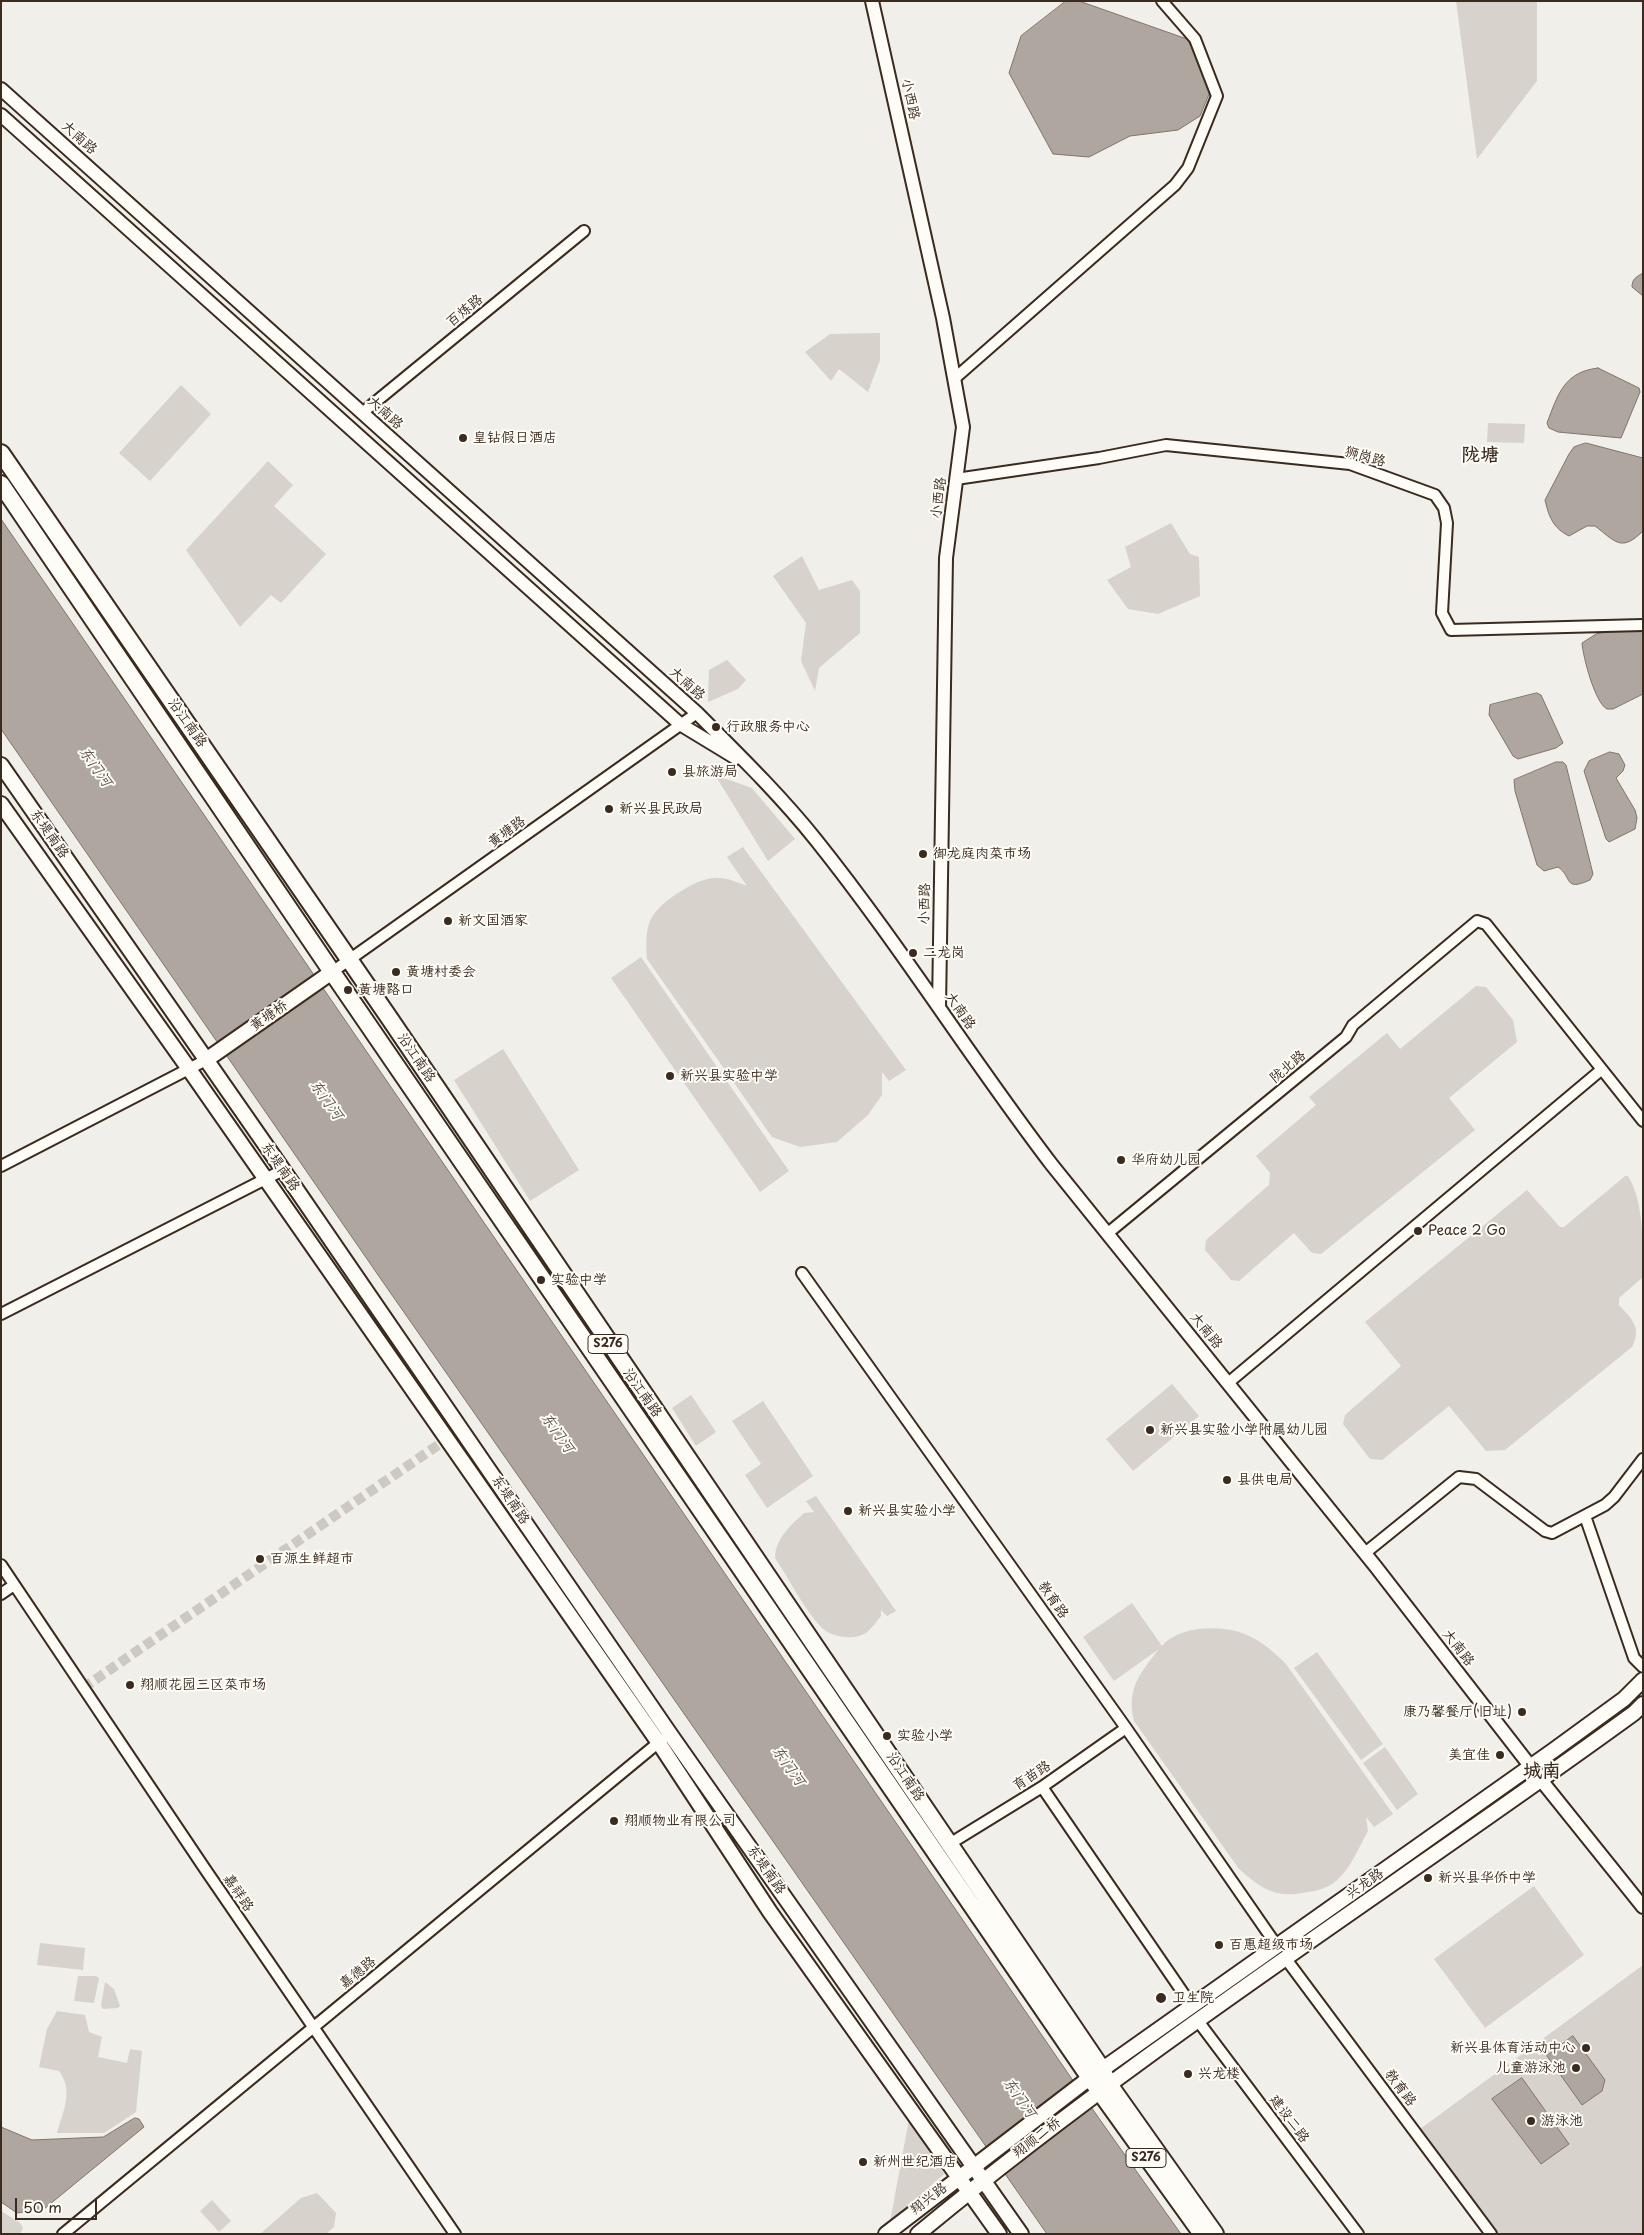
<!DOCTYPE html>
<html>
<head>
<meta charset="utf-8">
<style>
  body { margin:0 }
  #map { position:relative; width:1644px; height:2235px; overflow:hidden; background:#f1efea; font-family:"Playpen Sans",sans-serif }
  canvas { display:block }
  .frame { position:absolute; inset:0; border:2px solid #3b2a1e; pointer-events:none }
  .scale { position:absolute; left:15px; top:2198px; width:82px; height:22px; box-sizing:border-box; border:2px solid #3b2a1e; border-top:0; padding-left:6px; font-size:15px; line-height:18px; white-space:nowrap; color:#3b2a1e; -webkit-text-stroke:4px #fdfcf7; paint-order:stroke }
</style>
</head>
<body>
<div id="map">
<canvas width="1644" height="2235"></canvas>
<div class="frame"></div>
<div class="scale">50 m</div>
</div>
<script>
const ctx = document.querySelector('canvas').getContext('2d');
ctx.lineJoin = 'round';
function fill(path, color) { ctx.fillStyle = color; ctx.fill(path, 'evenodd'); }
function stroke(path, color, width, dash) { ctx.strokeStyle = color; ctx.lineWidth = width; ctx.lineCap = dash ? 'butt' : 'round'; ctx.setLineDash(dash || []); ctx.stroke(path); }
function drawText(font, color, halo, rows, align = 'center') {
  ctx.font = font + ' "Playpen Sans","LXGW WenKai TC",sans-serif'; ctx.lineWidth = 4; ctx.setLineDash([]); ctx.textBaseline = 'middle'; ctx.strokeStyle = halo; ctx.fillStyle = color; for (const [text, x, y, turn = 0] of rows) {
    ctx.save(); ctx.translate(x, y); ctx.rotate((+turn || 0) * Math.PI / 180); ctx.textAlign = isNaN(turn) ? turn : align; if (halo) ctx.strokeText(text, 0, 0); ctx.fillText(text, 0, 0); ctx.restore();
  }
}
const green = new Path2D(`
  M1456 1H1537V81L1477 159Z
  M880 333V360L868 392 839 369 831 381 805 352 830 334Z
  M181 385 211 414 150 481 119 453Z
  M1488 423 1525 424 1524 443 1487 442Z
  M268 461 293 485 274 506 326 554 281 603 271 595 240 627 186 550Z
  M1171 523 1190 554 1199 557 1200 596 1158 614 1128 609 1107 580 1131 567 1125 547Z
  M802 556 819 590 852 580 860 591V633L819 668 815 691 801 661 806 623 773 576Z
  M727 660 746 680 738 689 708 702 709 670Z
  M715 775 752 788 795 839 768 861Z
  M743 847 906 1070 889 1081 882 1072V1095L868 1115 837 1142 800 1147 772 1137 647 959C646 946 645 925 654 914 665 899 695 880 713 878 725 877 736 882 747 886L727 857Z
  M641 957 789 1171 760 1192 611 978Z
  M1476 986 1486 987 1513 1020 1517 1042 1449 1098 1475 1130 1321 1254 1312 1253 1294 1233 1239 1281 1231 1280 1205 1250 1206 1240 1269 1185 1270 1173 1256 1156 1316 1105 1309 1097 1387 1033 1400 1049Z
  M503 1049 579 1170 530 1201 454 1080Z
  M1625 1176H1628C1644 1201 1643 1246 1643 1277L1619 1298V1305C1632 1319 1642 1328 1632 1347L1505 1450 1486 1451 1449 1406 1382 1460 1370 1459 1343 1424 1345 1415 1401 1366 1365 1322 1527 1190 1560 1227H1564Z
  M1172 1384 1199 1416 1133 1471 1106 1439Z
  M691 1395 716 1432 696 1446 672 1408Z
  M763 1401 813 1476 767 1508 745 1475 761 1464 732 1421Z
  M816 1496 896 1611 887 1616 881 1610V1616C877 1621 872 1628 866 1633 854 1641 829 1637 820 1626 802 1606 790 1580 775 1558 775 1539 790 1526 804 1513L814 1512 806 1501Z
  M1132 1603 1162 1646C1179 1625 1226 1624 1249 1636 1264 1643 1275 1653 1286 1664L1393 1814 1374 1827 1366 1817 1368 1831C1359 1847 1351 1868 1337 1880 1330 1887 1318 1891 1308 1892 1276 1899 1263 1890 1239 1869L1134 1721C1126 1689 1140 1673 1159 1649L1114 1681 1083 1637Z
  M1317 1652 1383 1744 1361 1760 1294 1668Z
  M1385 1747 1418 1794 1397 1810 1363 1763Z
  M1534 1886 1584 1955 1485 2028 1434 1959Z
  M40 1943 85 1948 83 1970 37 1965Z
  M1643 1965V2234H1491L1416 2132Z
  M78 1976H96L99 1978 94 2003 74 2001Z
  M105 1982 114 1989 120 2006 118 2008 103 2009 101 2006Z
  M57 2011 85 2015 89 2032 102 2037 98 2057 127 2063 130 2049 142 2051 136 2112 104 2133H57C63 2111 74 2091 59 2071L39 2067 47 2029Z
  M909 2119 944 2174 890 2222Z
  M317 2193 336 2213 334 2227 326 2234H260L301 2198Z
  M212 2200 231 2221 219 2232 200 2211Z
  M1 2211 20 2223 23 2228 20 2234H1Z`);
const water = new Path2D(`
  M1066 1H1079L1187 39 1213 85 1200 116 1178 130 1130 136 1089 157 1053 154 1009 73 1021 36Z
  M1643 273V296L1632 287C1632 279 1636 277 1643 273Z
  M1598 368 1639 388 1640 392 1621 438 1558 432 1549 428 1547 423C1558 394 1564 372 1598 368Z
  M1586 443 1643 458V531C1621 553 1615 541 1595 526H1587L1569 536C1553 528 1549 517 1545 500L1569 454 1574 447Z
  M1 519 1098 2117 1181 2234H1047L385 1285 1 729Z
  M1628 629 1643 631V694L1613 709H1607C1595 703 1583 657 1582 643L1596 634Z
  M1537 693 1541 695 1563 743 1556 748 1518 759 1513 756 1489 715 1490 705Z
  M1610 752 1619 754 1625 765 1623 771 1616 778 1635 810 1637 818 1635 829 1609 842 1606 839 1584 771 1589 761Z
  M1556 762H1563L1566 765 1593 874 1590 880C1563 892 1573 877 1558 867L1544 871 1537 865 1515 791 1514 780Z
  M1573 2036 1605 2080 1602 2091 1582 2105 1547 2056Z
  M1522 2078 1569 2144 1541 2164 1492 2099Z
  M135 2118 139 2119 144 2127 44 2209 17 2213 1 2202V2127L32 2140 103 2137Z`);
const minorTunnel = new Path2D(`
  M83 1688 447 1439`);
const minor = new Path2D(`
  M954 379 1175 185 1188 168 1217 96 1195 39 1162 1
  M362 413 584 231
  M956 479 1099 458 1166 445 1350 464 1435 495 1444 508 1447 523 1442 613 1451 630 1643 625
  M332 972 697 713
  M1 1166 206 1060
  M1108 1233 1346 1037 1353 1025 1477 921 1486 924 1643 1121
  M802 1273 1126 1728 1277 1946
  M1 1314 283 1170
  M1228 1383 1601 1070
  M1585 1516 1634 1658 1643 1667
  M1365 1553 1459 1477 1476 1479 1545 1531 1552 1533 1605 1505 1614 1497 1643 1459
  M1 1565 205 1869 455 2234
  M1 1594 14 1585
  M1042 1787 1192 2006
  M951 1843 1042 1787 1126 1728
  M1286 1959 1491 2234
  M1198 2021 1358 2234
  M63 2234 664 1738`);
const tertiary = new Path2D(`
  M872 1 943 318 963 427 946 558 939 1007
  M1 89 697 713C738 754 780 795 816 840 900 945 971 1059 1052 1165L1376 1567 1541 1780 1643 1907
  M1 115 680 724 736 758`);
const secondary = new Path2D(`
  M1 765 283 1170 670 1734 1021 2234
  M1 804 189 1069 659 1743 770 1912 999 2234
  M206 1060 332 972
  M886 2234 1083 2083 1554 1750 1624 1699 1643 1680
  M918 2234C1145 2045 1395 1887 1634 1713L1643 1704`);
const primary = new Path2D(`
  M1 453 390 1019 1102 2069 1108 2083 1215 2234
  M1 484 332 972 1090 2078 1202 2234`);
const markers = [
  [463,438,5,"#3b2a1e"],
  [716,727,5,"#3b2a1e"],
  [672,772,5,"#3b2a1e"],
  [609,809,5,"#3b2a1e"],
  [923,854,5,"#3b2a1e"],
  [448,921,5,"#3b2a1e"],
  [913,953,5,"#3b2a1e"],
  [396,972,5,"#3b2a1e"],
  [348,990,5,"#3b2a1e"],
  [670,1076,5,"#3b2a1e"],
  [1121,1160,5,"#3b2a1e"],
  [1418,1231,5,"#3b2a1e"],
  [541,1280,5,"#3b2a1e"],
  [1150,1430,5,"#3b2a1e"],
  [1227,1480,5,"#3b2a1e"],
  [848,1511,5,"#3b2a1e"],
  [260,1559,5,"#3b2a1e"],
  [130,1685,5,"#3b2a1e"],
  [1522,1712,5,"#3b2a1e"],
  [887,1736,5,"#3b2a1e"],
  [1500,1755,5,"#3b2a1e"],
  [614,1821,5,"#3b2a1e"],
  [1428,1878,5,"#3b2a1e"],
  [1219,1945,5,"#3b2a1e"],
  [1161,1998,6,"#3b2a1e"],
  [1586,2048,5,"#3b2a1e"],
  [1576,2068,5,"#3b2a1e"],
  [1188,2074,5,"#3b2a1e"],
  [1531,2121,5,"#3b2a1e"],
  [863,2162,5,"#3b2a1e"]
];
const shields = [
  [608,1344,40],
  [1146,2158,40]
];
const shieldNames = [
  ["S276",608,1344],
  ["S276",1146,2158]
];
const streetNames = [
  ["小西路",910,99,78],
  ["大南路",79,138,42],
  ["百炼路",465,311,-39],
  ["大南路",385,413,42],
  ["狮岗路",1365,457,16],
  ["小西路",939,498,-83],
  ["大南路",687,684,42],
  ["沿江南路",187,723,55],
  ["黄塘路",507,832,-36],
  ["东堤南路",49,834,55],
  ["小西路",925,904,-89],
  ["大南路",960,1011,55],
  ["黄塘桥",269,1016,-35],
  ["沿江南路",416,1058,56],
  ["陇北路",1288,1067,-40],
  ["东堤南路",280,1167,55],
  ["大南路",1206,1331,51],
  ["沿江南路",642,1393,55],
  ["东堤南路",510,1500,56],
  ["教育路",1053,1600,55],
  ["大南路",1458,1648,52],
  ["育苗路",1032,1776,-33],
  ["沿江南路",905,1777,56],
  ["东堤南路",766,1870,55],
  ["兴龙路",1365,1884,-35],
  ["嘉祥路",238,1893,56],
  ["嘉德路",358,1973,-39],
  ["教育路",1400,2088,53],
  ["建设二路",1289,2119,53],
  ["翔顺二桥",1037,2138,-38],
  ["翔兴路",929,2199,-38]
];
const poiNames = [
  ["皇钻假日酒店",473,438],
  ["行政服务中心",726,727],
  ["县旅游局",682,772],
  ["新兴县民政局",619,809],
  ["御龙庭肉菜市场",933,854],
  ["新文国酒家",458,921],
  ["二龙岗",923,953],
  ["黄塘村委会",406,972],
  ["黄塘路口",358,990],
  ["新兴县实验中学",680,1076],
  ["华府幼儿园",1131,1160],
  ["Peace 2 Go",1428,1231],
  ["实验中学",551,1280],
  ["新兴县实验小学附属幼儿园",1160,1430],
  ["县供电局",1237,1480],
  ["新兴县实验小学",858,1511],
  ["百源生鲜超市",270,1559],
  ["翔顺花园三区菜市场",140,1685],
  ["康乃馨餐厅(旧址)",1512,1712,"right"],
  ["实验小学",897,1736],
  ["美宜佳",1490,1755,"right"],
  ["翔顺物业有限公司",624,1821],
  ["新兴县华侨中学",1438,1878],
  ["百惠超级市场",1229,1945],
  ["卫生院",1172,1998],
  ["新兴县体育活动中心",1576,2048,"right"],
  ["儿童游泳池",1566,2068,"right"],
  ["兴龙楼",1198,2074],
  ["游泳池",1541,2121],
  ["新州世纪酒店",873,2162]
];
const waterNames = [
  ["东门河",95,767,55],
  ["东门河",326,1100,55],
  ["东门河",557,1433,55],
  ["东门河",788,1766,55],
  ["东门河",1019,2098,55]
];
const districtNames = [
  ["陇塘",1480,456],
  ["城南",1542,1772]
];
fill(green, '#d7d2cc');
fill(water, '#aea69f');
stroke(water, '#80746b', 1);
stroke(minorTunnel, '#cdc8c1', 10, [10, 5]);
stroke(minor, '#3b2a1e', 14);
stroke(tertiary, '#3b2a1e', 16);
stroke(secondary, '#3b2a1e', 18);
stroke(primary, '#3b2a1e', 20);
stroke(minor, '#fdfcf7', 10);
stroke(tertiary, '#fdfcf7', 12);
stroke(secondary, '#fdfcf7', 14);
stroke(primary, '#fdfcf7', 16);
for (const [x, y, r, color] of markers) { const dot = new Path2D(); dot.arc(x, y, r, 0, 2 * Math.PI); ctx.fillStyle = color; ctx.fill(dot); stroke(dot, '#fdfcf7', 2); }
for (const [x, y, w] of shields) { const box = new Path2D(); box.roundRect(x - w / 2, y - 9.5, w, 19, 4); ctx.fillStyle = '#fdfcf7'; ctx.fill(box); stroke(box, '#3b2a1e', 1); }
drawText('bold 12px', '#3b2a1e', null, shieldNames);
drawText('14px', '#3b2a1e', '#fdfcf7', streetNames);
drawText('14px', '#3b2a1e', '#fdfcf7', poiNames, 'left');
drawText('italic 15px', '#63554b', '#fdfcf7', waterNames);
drawText('bold 19px', '#3b2a1e', '#fdfcf7', districtNames);
</script>
</body>
</html>
